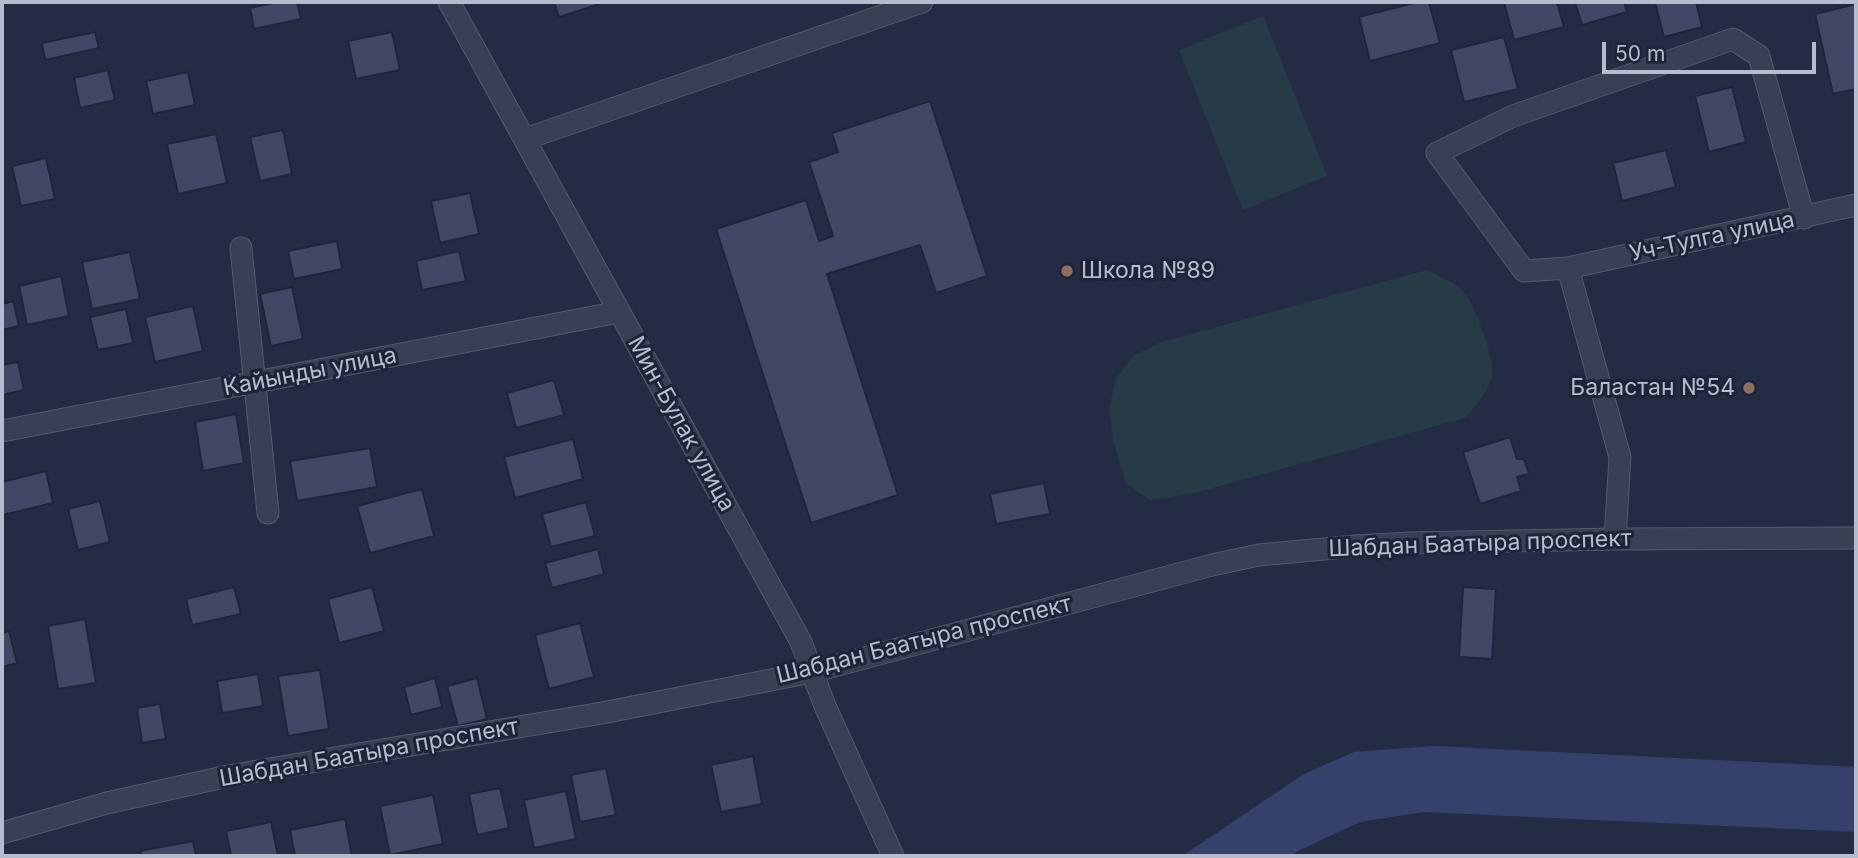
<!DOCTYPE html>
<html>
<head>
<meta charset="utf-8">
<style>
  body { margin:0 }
  #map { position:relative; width:1858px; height:858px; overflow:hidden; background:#242c44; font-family:Inter,sans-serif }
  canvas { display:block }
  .frame { position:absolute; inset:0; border:4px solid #b6bbcd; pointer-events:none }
  .scale { position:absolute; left:1602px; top:42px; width:214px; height:32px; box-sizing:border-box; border:4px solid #b6bbcd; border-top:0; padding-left:9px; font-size:21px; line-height:24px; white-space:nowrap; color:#b6bbcd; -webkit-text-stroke:5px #1e2339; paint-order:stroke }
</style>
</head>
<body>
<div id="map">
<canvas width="1858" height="858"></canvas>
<div class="frame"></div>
<div class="scale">50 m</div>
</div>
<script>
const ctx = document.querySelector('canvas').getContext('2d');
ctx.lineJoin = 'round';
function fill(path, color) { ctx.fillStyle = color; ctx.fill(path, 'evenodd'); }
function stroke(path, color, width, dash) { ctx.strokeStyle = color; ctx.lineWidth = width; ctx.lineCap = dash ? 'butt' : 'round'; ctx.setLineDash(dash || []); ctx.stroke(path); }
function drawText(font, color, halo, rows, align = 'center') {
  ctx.font = font + ' Inter,sans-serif'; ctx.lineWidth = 6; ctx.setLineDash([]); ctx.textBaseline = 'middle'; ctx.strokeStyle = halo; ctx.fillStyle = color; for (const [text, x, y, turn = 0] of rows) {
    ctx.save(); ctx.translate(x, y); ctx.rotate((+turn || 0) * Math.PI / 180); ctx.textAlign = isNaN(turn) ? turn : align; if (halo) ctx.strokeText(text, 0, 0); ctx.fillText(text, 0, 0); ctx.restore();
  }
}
const green = new Path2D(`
  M1263 16 1327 176 1243 210 1179 50Z
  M1427 270C1436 275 1454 282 1461 289 1474 301 1496 360 1492 377 1488 393 1475 406 1465 418L1191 494 1150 500 1126 483 1113 440 1109 408 1116 379 1133 356 1161 342Z`);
const water = new Path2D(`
  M1434 746 1856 767V832L1423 812 1360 822 1300 850 1290 856H1182L1304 774 1354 752Z`);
const building = new Path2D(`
  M278 2H297L301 19 254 29 250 8Z
  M554 2H606L559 17Z
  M1418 2H1429L1440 43 1370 61 1359 17Z
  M1504 2H1557L1564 27 1514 40Z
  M1575 2H1624L1627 12 1582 25Z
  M1655 2H1696L1702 27 1664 37Z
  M1856 4V89L1833 94 1815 14Z
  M95 32 99 48 45 60 42 43Z
  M392 32 400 70 356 79 348 41Z
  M1504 37 1518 89 1464 102 1451 50Z
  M108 70 115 100 80 108 74 78Z
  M188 72 195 105 153 114 146 81Z
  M1732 87 1746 142 1709 152 1695 96Z
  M930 101 987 276 936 293 920 245 827 274 898 495 811 523 716 229 806 200 819 241 833 236 809 162 838 152 832 133Z
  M283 130 292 174 260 181 250 137Z
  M216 134 227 183 178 194 167 144Z
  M1666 150 1676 187 1622 201 1613 163Z
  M46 158 55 199 21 206 12 166Z
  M470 193 479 234 440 243 431 201Z
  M337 241 342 269 294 279 288 251Z
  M459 251 466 281 422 290 416 261Z
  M130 252 140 299 92 309 82 262Z
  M61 276 69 316 27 325 19 286Z
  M292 287 303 339 271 346 260 294Z
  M13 301 19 326 2 330V304Z
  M193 306 203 351 155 362 145 317Z
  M126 309 133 343 98 350 90 317Z
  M18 362 24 390 2 395V365Z
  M554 380 564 415 516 428 507 393Z
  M236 414 244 463 203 471 195 422Z
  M1510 437 1517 459H1524L1529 474 1517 477 1521 491 1480 504 1463 452Z
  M573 439 583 479 515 498 504 457Z
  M370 448 377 487 297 501 290 461Z
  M46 471 53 503 3 515 2 482Z
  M1044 483 1050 514 996 524 990 494Z
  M422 489 434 536 370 553 357 506Z
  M100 501 110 542 78 550 68 509Z
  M586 502 595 536 551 547 542 514Z
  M598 549 604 574 552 588 545 563Z
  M234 587 241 614 192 625 186 599Z
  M372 587 384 631 339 643 328 599Z
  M1463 587 1496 589 1492 659 1459 657Z
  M85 619 96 683 58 689 48 626Z
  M580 623 594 677 549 689 535 635Z
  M9 631 17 663 2 667V633Z
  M320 670 329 729 288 736 278 676Z
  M258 674 263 706 222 713 217 681Z
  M435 678 442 707 411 715 404 687Z
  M477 678 487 719 458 726 447 686Z
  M160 704 166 739 142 743 137 708Z
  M753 756 762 804 721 812 711 765Z
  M606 768 616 815 580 822 571 775Z
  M500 788 509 828 477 835 469 794Z
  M566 791 576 839 534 848 524 800Z
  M433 795 443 844 390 855 380 806Z
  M345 819 352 856H295L290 830Z
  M271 822 278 856H231L226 831Z
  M193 841 196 856H141L140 851Z`);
const minor = new Path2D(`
  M449 2 801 642 825 706 893 856
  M525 139 922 2
  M241 248 268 513
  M1568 268 1856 205
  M2 431 619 312
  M1615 539 1620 457 1568 268 1524 271 1437 153 1513 116 1733 39 1759 56 1804 218
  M2 833 107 803 228 776 602 713 812 672 1212 565 1259 555 1356 546 1411 543 1615 539 1856 538`);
const markers = [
  [1067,271,7,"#8d6e63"],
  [1749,388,7,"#8d6e63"]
];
const streetNames = [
  ["Уч-Тулга улица",1712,237,-12],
  ["Кайынды улица",310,372,-11],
  ["Мин-Булак улица",681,424,61],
  ["Шабдан Баатыра проспект",1480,544,-2],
  ["Шабдан Баатыра проспект",924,640,-14],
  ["Шабдан Баатыра проспект",369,753,-10]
];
const poiNames = [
  ["Школа №89",1081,271],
  ["Баластан №54",1735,388,"right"]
];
fill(green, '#263b45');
fill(water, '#35406b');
fill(building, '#404865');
stroke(building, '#20253b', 2);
stroke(minor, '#54596e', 23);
stroke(minor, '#393f54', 21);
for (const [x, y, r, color] of markers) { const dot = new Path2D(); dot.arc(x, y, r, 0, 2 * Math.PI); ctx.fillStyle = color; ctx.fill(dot); stroke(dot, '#1e2339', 2.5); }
drawText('23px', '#b6bbcd', '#1e2339', streetNames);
drawText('23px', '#b6bbcd', '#1e2339', poiNames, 'left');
</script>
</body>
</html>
